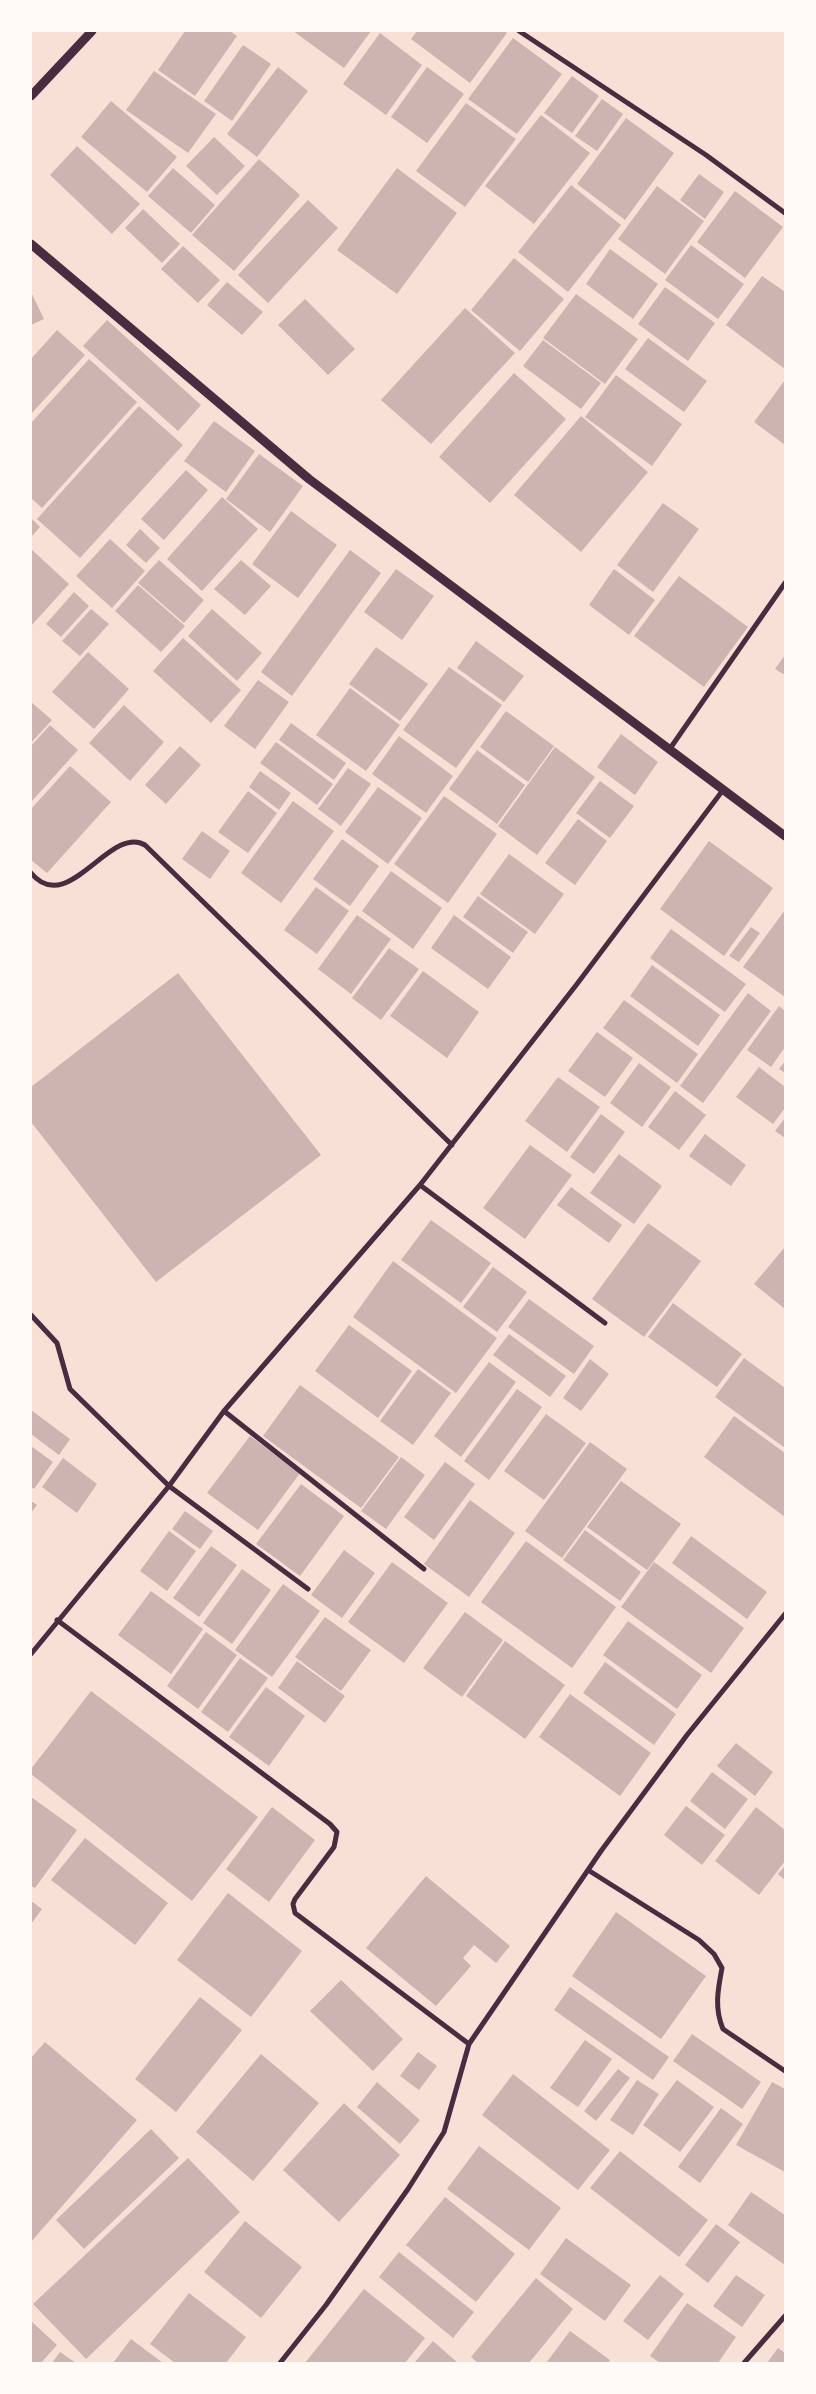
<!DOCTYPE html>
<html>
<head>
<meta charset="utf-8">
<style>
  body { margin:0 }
  #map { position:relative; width:816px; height:2394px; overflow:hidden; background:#f7e1d7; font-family:Quicksand,sans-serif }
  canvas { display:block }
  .frame { position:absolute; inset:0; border:32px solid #fffaf5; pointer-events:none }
</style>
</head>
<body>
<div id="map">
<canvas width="816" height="2394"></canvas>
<div class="frame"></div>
</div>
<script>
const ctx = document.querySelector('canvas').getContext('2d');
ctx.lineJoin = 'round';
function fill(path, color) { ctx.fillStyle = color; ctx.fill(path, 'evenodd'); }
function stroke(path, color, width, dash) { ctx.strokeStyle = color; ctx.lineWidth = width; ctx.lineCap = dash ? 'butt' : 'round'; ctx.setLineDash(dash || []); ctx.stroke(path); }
const building = new Path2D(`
  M185 31H230L237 36 195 96 158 70Z
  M293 31H371L344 68Z
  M417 31H504L507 33 470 83 411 39Z
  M380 33 422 65 386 115 343 84Z
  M513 38 562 74 517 134 468 99Z
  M243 45 271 64 232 121 204 101Z
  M278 67 308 91 257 157 227 134Z
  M427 67 464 94 427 143 391 117Z
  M154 71 216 114 188 153 126 110Z
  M572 76 599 96 572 133 544 113Z
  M602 99 623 114 597 151 575 136Z
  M111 101 177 157 147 192 81 137Z
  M466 103 516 139 465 207 416 171Z
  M541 115 590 153 534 224 485 186Z
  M626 118 674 153 625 220 577 184Z
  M214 137 245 166 217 195 186 166Z
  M77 146 140 204 112 234 50 175Z
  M259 159 300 195 234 271 192 235Z
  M173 168 215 205 191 233 148 196Z
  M397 168 457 213 397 294 337 250Z
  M699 174 724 192 705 219 680 200Z
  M571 185 621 225 568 292 518 252Z
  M657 186 704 221 665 274 618 239Z
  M735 191 783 227 745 278 697 242Z
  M308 200 338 228 268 303 238 275Z
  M143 209 180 244 162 263 125 228Z
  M691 245 744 284 718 319 665 280Z
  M183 246 220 280 198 303 161 269Z
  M610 249 658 284 633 319 586 284Z
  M514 258 564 299 520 351 471 310Z
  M762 276 785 292V369L726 325Z
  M227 282 263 312 242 335 207 305Z
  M665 287 715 323 688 361 638 324Z
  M31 292 44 319 31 325Z
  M576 294 638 339 605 384 543 338Z
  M305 299 355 349 328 375 278 325Z
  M465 308 515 353 431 444 381 400Z
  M107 320 201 405 178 431 83 346Z
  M57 330 85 355 31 414V359Z
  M648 338 707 381 684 412 625 369Z
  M543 340 601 383 581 409 523 366Z
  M89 359 137 402 42 508 31 498V423Z
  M514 373 566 419 490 503 439 457Z
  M616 375 682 424 652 466 585 417Z
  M785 380V445L754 422Z
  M139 406 183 445 80 558 37 519Z
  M581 416 648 472 581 552 514 495Z
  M214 421 255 451 226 492 184 461Z
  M259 454 303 486 270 532 226 499Z
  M186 470 208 490 164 540 141 519Z
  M222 497 258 529 202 591 167 559Z
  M663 503 699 529 653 592 617 565Z
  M291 511 337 545 298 598 252 564Z
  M31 518 40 527 31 537Z
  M140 529 160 548 146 563 126 545Z
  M110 539 145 571 112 608 76 576Z
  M31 549 69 584 31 626Z
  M350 550 381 573 292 696 261 672Z
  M159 560 204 600 184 623 138 583Z
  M241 560 271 586 245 615 214 589Z
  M396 569 434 596 402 640 364 612Z
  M614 569 655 600 629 635 589 605Z
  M679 576 748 627 704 687 634 636Z
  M138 585 185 626 161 652 115 611Z
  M74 592 89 606 61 637 46 624Z
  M91 609 109 624 80 656 62 641Z
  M212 609 262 653 237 681 188 636Z
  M183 638 241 690 211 723 153 671Z
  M476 641 524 676 504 702 457 668Z
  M376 647 428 684 400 721 349 684Z
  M88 652 129 689 94 729 52 692Z
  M785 655V675L775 669Z
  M449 667 502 705 456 768 403 730Z
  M258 680 289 702 255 749 224 726Z
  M350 688 400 725 366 771 316 735Z
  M31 702 52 720 31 743Z
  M124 705 164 742 130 781 89 743Z
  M506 711 554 746 528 782 480 747Z
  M291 723 346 763 334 780 279 740Z
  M50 725 78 750 31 802V746Z
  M621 734 658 762 635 795 597 767Z
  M399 736 453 776 426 813 372 774Z
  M276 742 333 784 317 805 260 763Z
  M180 746 201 765 166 804 145 785Z
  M555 747 595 777 537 855 498 826Z
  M477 750 525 785 497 824 449 789Z
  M70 766 111 802 47 873 31 860V809Z
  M348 768 371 784 341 826 318 809Z
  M260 771 291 793 279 810 249 787Z
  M600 781 634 806 610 838 576 813Z
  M378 787 422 818 388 864 345 832Z
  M248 791 277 813 248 853 218 832Z
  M444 796 497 834 448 903 394 864Z
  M293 801 334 831 281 903 241 873Z
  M578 819 607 841 575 885 545 863Z
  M202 831 230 851 210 879 182 859Z
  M342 839 379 866 350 906 313 879Z
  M709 841 773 888 724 956 660 909Z
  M509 854 564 894 535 934 480 894Z
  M391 871 442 908 413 949 362 911Z
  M316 887 349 911 317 954 284 930Z
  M478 896 528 932 513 953 463 917Z
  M785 910V997L743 967Z
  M357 915 391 939 351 994 318 969Z
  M454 915 511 957 488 989 431 948Z
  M751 927 760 933 739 962 729 956Z
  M671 929 746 984 725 1012 650 958Z
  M389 948 419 969 381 1020 352 998Z
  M652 965 720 1015 698 1046 630 996Z
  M423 971 479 1012 447 1058 390 1016Z
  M178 973 321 1155 156 1282 31 1122V1087Z
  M748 993 771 1011 703 1103 680 1086Z
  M624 1000 698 1054 677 1083 603 1028Z
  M779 1006 785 1011V1047L771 1067 747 1050Z
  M597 1032 633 1058 605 1097 568 1071Z
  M785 1061V1073L779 1069Z
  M639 1063 671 1087 642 1127 610 1103Z
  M759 1067 785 1087V1108L773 1124 736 1097Z
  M558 1077 600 1107 567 1152 525 1121Z
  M675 1091 706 1115 679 1150 648 1127Z
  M601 1114 625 1132 594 1174 570 1157Z
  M785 1118V1138L775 1131Z
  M705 1134 746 1165 731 1186 689 1156Z
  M530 1145 572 1175 525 1239 483 1208Z
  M619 1154 662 1186 634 1224 590 1193Z
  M571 1187 622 1225 609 1243 557 1205Z
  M431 1220 491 1263 461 1303 401 1260Z
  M648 1223 701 1261 644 1337 592 1299Z
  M785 1247V1309L754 1284Z
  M393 1261 497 1338 456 1393 353 1317Z
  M493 1267 527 1292 497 1332 463 1307Z
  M529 1299 594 1346 574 1374 508 1327Z
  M673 1303 742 1354 717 1387 648 1337Z
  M349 1325 412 1371 378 1418 315 1371Z
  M509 1334 566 1376 550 1397 493 1355Z
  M744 1358 785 1388V1448L715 1397Z
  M590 1359 609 1374 581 1411 563 1398Z
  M489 1362 516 1382 461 1457 434 1436Z
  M418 1369 451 1393 413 1445 380 1421Z
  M300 1385 399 1457 361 1508 263 1436Z
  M517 1389 542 1407 489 1480 464 1461Z
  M31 1410 70 1439 59 1455 31 1434Z
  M546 1414 586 1443 544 1500 504 1471Z
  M734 1416 785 1453V1517L704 1457Z
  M250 1436 300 1473 258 1530 207 1493Z
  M590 1442 627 1469 562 1558 525 1531Z
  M31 1446 53 1462 34 1489 31 1487Z
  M401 1457 425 1475 386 1529 361 1511Z
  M63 1458 97 1484 77 1513 42 1487Z
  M445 1462 475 1484 434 1540 404 1517Z
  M621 1481 681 1524 647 1570 587 1527Z
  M301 1484 344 1516 300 1576 256 1544Z
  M470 1500 515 1533 469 1597 424 1564Z
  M31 1501 37 1505 31 1513Z
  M185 1511 213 1531 200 1549 172 1529Z
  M585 1530 641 1572 620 1601 563 1560Z
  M169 1531 196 1551 167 1591 140 1571Z
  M691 1536 767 1592 747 1619 672 1563Z
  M526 1541 616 1607 572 1668 481 1602Z
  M211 1546 237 1565 199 1617 173 1598Z
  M344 1550 375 1573 342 1618 311 1595Z
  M392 1562 448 1603 404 1663 348 1622Z
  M654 1562 744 1628 711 1673 621 1607Z
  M242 1569 271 1590 232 1644 203 1623Z
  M283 1584 320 1611 272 1677 235 1650Z
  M151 1591 203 1629 171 1674 118 1635Z
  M465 1612 503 1640 462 1697 423 1668Z
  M325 1617 371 1650 341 1691 295 1657Z
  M628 1621 702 1675 677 1709 603 1655Z
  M206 1632 237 1655 198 1709 167 1686Z
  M505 1641 565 1685 525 1739 466 1696Z
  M240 1658 268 1678 228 1732 201 1712Z
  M297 1661 345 1696 325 1723 278 1688Z
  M605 1662 676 1714 654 1745 583 1693Z
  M266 1687 305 1716 269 1766 229 1737Z
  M91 1691 258 1817 192 1901 31 1774V1769Z
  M570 1694 651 1753 620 1796 539 1737Z
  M736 1743 773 1772 755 1796 717 1766Z
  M712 1772 748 1799 725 1829 690 1801Z
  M31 1797 77 1830 35 1888 31 1886Z
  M686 1806 725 1835 702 1865 664 1835Z
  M272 1807 315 1840 269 1902 226 1869Z
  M756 1807 785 1830V1861L759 1895 715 1861Z
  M85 1838 168 1903 135 1945 51 1880Z
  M785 1866V1880L778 1874Z
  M426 1876 510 1946 496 1963 474 1945 463 1958 471 1966 436 2006 366 1948Z
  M228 1893 302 1951 251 2017 177 1960Z
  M31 1901 42 1909 31 1924Z
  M616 1912 706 1976 661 2039 572 1976Z
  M341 1980 403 2039 373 2071 310 2011Z
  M570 1987 669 2057 653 2080 554 2010Z
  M200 1997 242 2030 176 2112 135 2079Z
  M692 2034 761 2082 742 2109 673 2061Z
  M585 2040 612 2059 578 2107 550 2088Z
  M45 2042 137 2120 31 2242V2058Z
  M418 2052 437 2066 419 2090 400 2076Z
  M261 2054 319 2103 253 2181 196 2132Z
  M618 2069 630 2078 596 2121 584 2111Z
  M513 2074 610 2150 578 2190 482 2115Z
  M637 2080 659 2094 633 2135 610 2120Z
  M677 2080 714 2107 680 2152 643 2125Z
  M377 2082 420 2120 400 2144 357 2107Z
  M772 2082 785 2089V2172L736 2145Z
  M344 2103 400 2155 339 2222 283 2170Z
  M721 2108 743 2124 700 2183 678 2167Z
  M151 2129 179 2158 84 2249 56 2220Z
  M479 2146 561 2208 529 2250 447 2189Z
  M620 2151 708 2220 679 2257 590 2188Z
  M188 2158 240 2212 86 2359 33 2304Z
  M751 2192 785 2215V2265L728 2225Z
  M445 2197 515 2254 476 2302 406 2245Z
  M245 2221 302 2267 261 2318 204 2272Z
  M716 2224 740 2242 708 2283 685 2265Z
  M566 2238 631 2285 605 2321 540 2274Z
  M399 2252 474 2312 453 2338 379 2277Z
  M660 2275 684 2294 648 2340 623 2321Z
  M736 2275 765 2295 742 2327 713 2306Z
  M536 2278 573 2309 529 2363H478L471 2357Z
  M364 2289 425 2338 405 2363H305Z
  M189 2293 246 2337 226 2363H175L150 2344Z
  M687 2303 736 2337 718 2363H660L650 2356Z
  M31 2321 57 2345 41 2363H31Z
  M570 2331 610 2360 608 2363H546Z
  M131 2339 163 2363H113Z
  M433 2341 458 2363H414Z
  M778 2348 785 2353V2363H767Z
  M60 2352 76 2363H52Z`);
const minor = new Path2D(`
  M519 31 706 155 785 213
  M669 750 785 583
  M31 873C68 918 110 824 145 845L452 1145
  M420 1185 605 1323
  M31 1315 57 1343 70 1389 169 1486 308 1589
  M224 1411 424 1569
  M57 1620 330 1824 337 1832 334 1847 295 1899 293 1904 295 1913 469 2044
  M31 1654 169 1486 224 1411 420 1185 577 984 723 790
  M588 1870 699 1940 714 1954 722 1968C718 1989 714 2008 723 2029L785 2071
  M280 2363 326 2305 408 2189 444 2132 469 2044 601 1851 687 1735 785 1614
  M744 2363 785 2316`);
const tertiary = new Path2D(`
  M31 96 92 31
  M31 244 309 479 785 836`);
fill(building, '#ccb4b1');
stroke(minor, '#4a2c40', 5);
stroke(tertiary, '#4a2c40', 9);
</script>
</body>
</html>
